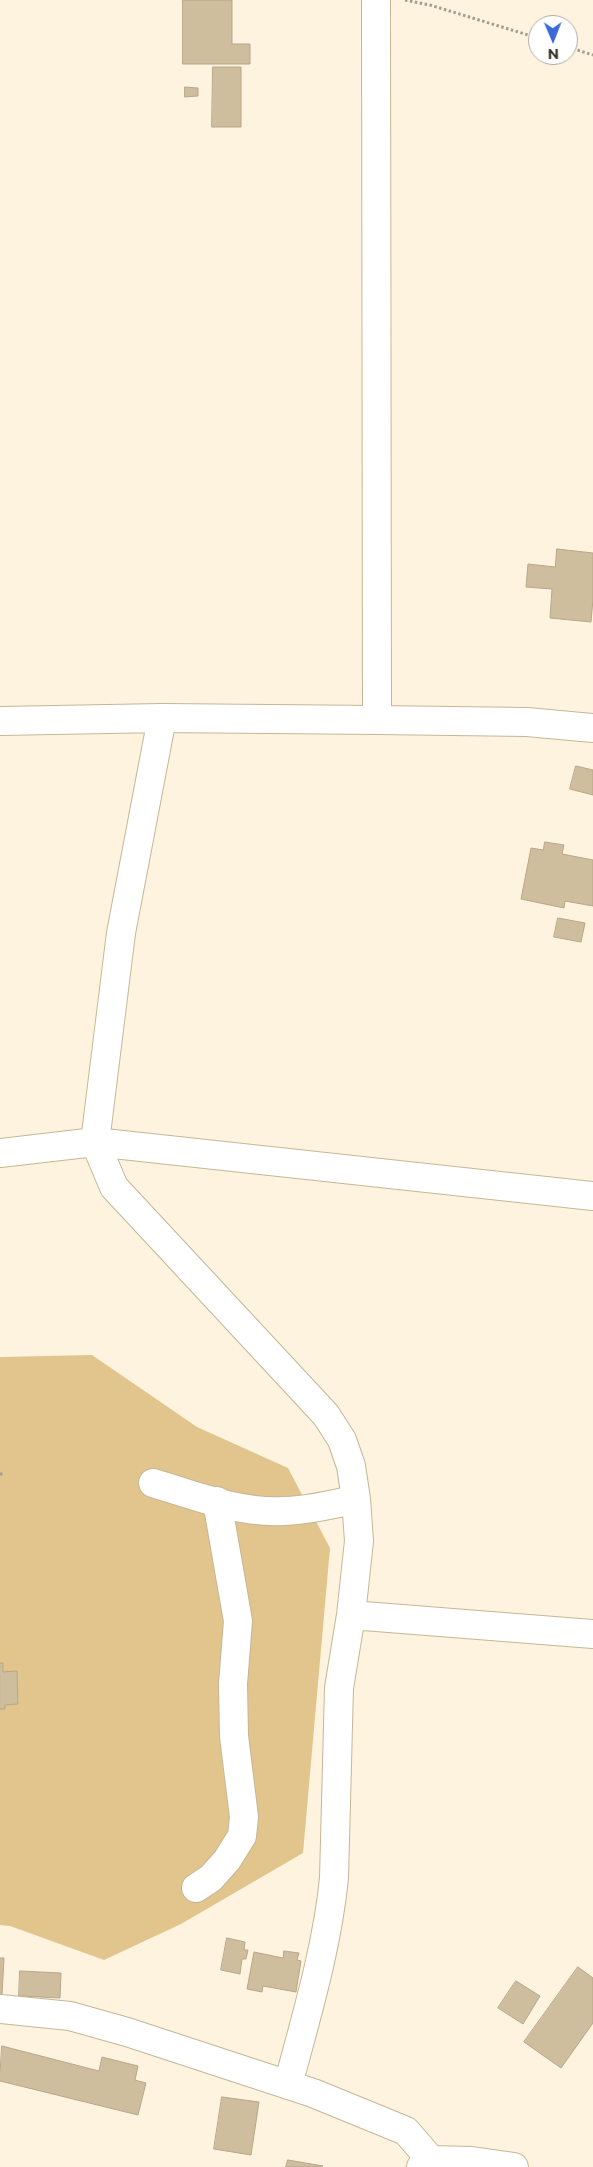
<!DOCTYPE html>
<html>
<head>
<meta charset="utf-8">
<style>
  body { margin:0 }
  #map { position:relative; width:593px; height:2167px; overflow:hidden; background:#fdf3df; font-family:Montserrat,sans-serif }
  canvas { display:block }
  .north { position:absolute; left:528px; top:15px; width:50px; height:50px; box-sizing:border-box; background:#fff; border:1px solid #afaca7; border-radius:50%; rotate:179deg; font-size:14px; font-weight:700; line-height:20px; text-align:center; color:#362f22 }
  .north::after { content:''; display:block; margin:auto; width:18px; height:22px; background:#3a6ada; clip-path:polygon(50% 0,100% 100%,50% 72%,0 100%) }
</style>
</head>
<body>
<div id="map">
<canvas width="593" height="2167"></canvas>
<div class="north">N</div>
</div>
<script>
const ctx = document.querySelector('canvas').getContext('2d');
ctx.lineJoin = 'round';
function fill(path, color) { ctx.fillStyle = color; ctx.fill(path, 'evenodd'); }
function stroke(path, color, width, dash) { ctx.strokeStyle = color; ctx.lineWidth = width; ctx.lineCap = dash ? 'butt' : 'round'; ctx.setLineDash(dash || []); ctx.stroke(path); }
const green = new Path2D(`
  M92 1355 197 1427 288 1468 330 1548 303 1853 181 1924 104 1960 10 1926 0 1925V1357Z`);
const building = new Path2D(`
  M183 0H232V44H250V64H183Z
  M213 67H241V127H212Z
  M185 87 198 88V96L185 97Z
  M557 549 593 553V599L591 622 550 618 552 589 526 587 528 564 555 567Z
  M576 766 593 770V795L570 789Z
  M545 842 564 845 562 854 593 860V906L565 901 564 908 521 899 531 848 543 850Z
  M558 918 585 923 581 942 554 937Z
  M0 1663H3V1672L17 1671 18 1704 5 1705V1709H0Z
  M227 1938 245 1942 244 1950H248L246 1959H242L240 1974 221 1970Z
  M284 1951 299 1953 297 1960 301 1961 296 1992 263 1986 262 1992 247 1989 254 1952 283 1958Z
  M0 1958H4L2 1995H0Z
  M578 1967 593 1978V2023L561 2068 524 2042Z
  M20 1971 61 1973 60 1998 19 1996Z
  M516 1981 540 1996 523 2024 498 2008Z
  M2 2046 99 2071 102 2057 138 2066 135 2080 146 2083 138 2115 0 2081Z
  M222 2097 259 2102 251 2155 214 2149Z
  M288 2160 323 2166 322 2167H286Z`);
const path = new Path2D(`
  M405 0 430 5 538 38
  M568 47 593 55
  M0 1474H4`);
const minor = new Path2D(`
  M162 718 121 933 95 1142 114 1187 326 1415 342 1440 351 1466 356 1499 359 1541 351 1615 339 1688 334 1878C327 1949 306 2017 288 2085
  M377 720 527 722 593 728
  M0 721 162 718 377 720 376 0
  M0 1153 95 1142 593 1196
  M153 1483C194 1495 240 1514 284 1511 308 1510 332 1505 356 1499
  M351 1615 593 1634
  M196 1888 211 1878 227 1860 242 1836 244 1817 234 1736 233 1684 238 1621 217 1501
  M0 2009 70 2016 127 2032 313 2093 406 2131 431 2160
  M421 2167 431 2160 472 2161 514 2167`);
fill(green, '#e2c58d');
fill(building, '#cebe9d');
stroke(building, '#b7a787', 1);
stroke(minor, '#c6b696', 30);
stroke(path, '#a59c8b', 3, [2.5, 2.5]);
stroke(minor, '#fff', 28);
</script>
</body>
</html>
